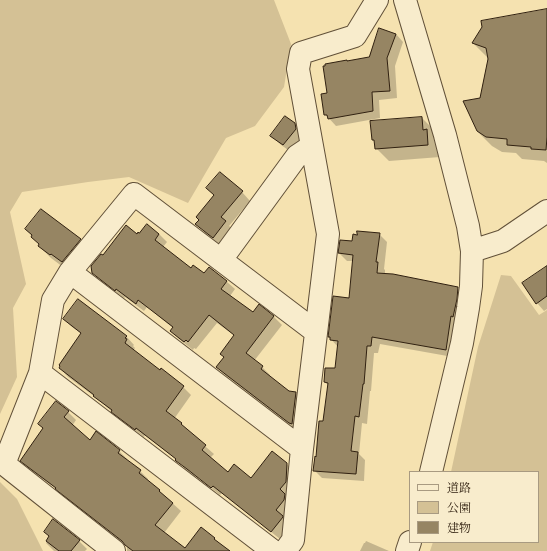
<!DOCTYPE html>
<html>
<head>
<meta charset="utf-8">
<style>
  body { margin:0 }
  #map { position:relative; width:547px; height:551px; overflow:hidden; background:#f5e2b0; font-family:Vollkorn,"Noto Serif JP",serif }
  canvas { display:block }
  .legend { position:absolute; left:409px; top:471px; width:130px; height:72px; box-sizing:border-box; background:#f8eccc; border:1px solid #a89a81; margin:0; padding:5px 7px; list-style:none; font-size:12px; color:#302010 }
  .legend li { display:flex; align-items:center; gap:8px; height:20px }
  .legend b { width:20px; border:1px solid #a89a81 }
</style>
</head>
<body>
<div id="map">
<canvas width="547" height="551"></canvas>
<ul class="legend">
<li><b style="height:5px;background:#f8eccc"></b>道路</li>
<li><b style="height:11px;background:#d4c195"></b>公園</li>
<li><b style="height:11px;background:#968563"></b>建物</li>
</ul>
</div>
<script>
const ctx = document.querySelector('canvas').getContext('2d');
ctx.lineJoin = 'round';
function fill(path, color) { ctx.fillStyle = color; ctx.fill(path, 'evenodd'); }
function stroke(path, color, width, dash) { ctx.strokeStyle = color; ctx.lineWidth = width; ctx.lineCap = dash ? 'butt' : 'round'; ctx.setLineDash(dash || []); ctx.stroke(path); }
const green = new Path2D(`
  M0 0H274L291 44 284 87 255 126 226 138 188 203 129 177 88 182 22 192 10 212 26 284 13 308 17 377 0 414Z
  M501 275 511 276 539 315 547 310V551H430L433 542H538V472H451L478 347Z
  M0 482 17 499 43 551H0Z`);
const shadow = new Path2D(`
  M547 10V163L544 161 522 159 516 153 502 152 492 146 477 131 480 98 488 58 473 43Z
  M396 34 403 42 395 66 397 98 379 100 380 118 336 126 325 114 329 93Z
  M422 118 435 131 440 157 389 161 376 148V143L373 140Z
  M295 124 303 133 304 138 292 153 280 144 272 136Z
  M242 192 250 201 229 226 234 230 222 246 205 233 197 224 200 220Z
  M26 229 80 240 93 252 63 267 51 258 39 246 40 245Z
  M159 234 167 242 163 247 192 269 204 275 209 268 227 282 235 289 230 296 253 314 259 306 274 317 282 325 254 361 262 367 270 375 269 376 289 392 296 393 304 401 298 431 225 375 217 367 225 357 235 336 217 323 196 349 194 348 193 350 179 339 171 331 173 328 147 307 144 311 125 297 124 298 101 281 93 272 103 256 137 235Z
  M379 234 387 242 384 269 385 270V274L457 288 465 295 453 357 380 344 378 353H374L371 391H370L367 424 362 423 359 454 365 460 364 481 322 478 314 470 324 422 328 385 325 382 336 370 338 347 329 337 350 299 353 261H347L339 253 353 242 358 236Z
  M547 267V309L544 311 537 303Z
  M64 319 126 336 134 345 133 346 135 348 133 351 183 387 191 395 174 419 214 454 210 458 228 473 251 479 287 464 295 473 291 526 280 539 222 493 220 495 196 476 195 477 185 469 177 460 145 435 144 437 121 420 98 399 68 377 60 368 82 334 72 327Z
  M68 412 76 420 72 426 90 441 119 451 127 459 126 461 140 471 148 479 147 481 159 491 181 511 164 533 185 549 214 539 229 551H127V546L125 545 65 497 59 491 29 469 21 460Z
  M50 537 79 541 87 549 85 551H54L46 543Z
  M366 541 389 551H360L364 543H365Z`);
const building = new Path2D(`
  M547 9V137L546 150 531 149V147L507 145V139L486 137 477 131 463 101 480 98 488 59 486 48 472 43 482 27 481 21Z
  M379 28 396 34 387 58 390 91 372 92 373 111 328 119 327 115H324L321 94 327 93 323 66H325V64L347 60V61L369 57Z
  M285 116 295 123 296 129 283 145 270 136Z
  M422 117 423 130 427 129 428 145 375 149 374 140H372L370 121Z
  M220 172 243 191 221 217 226 221 213 238 195 224 199 220 196 217 214 195 206 188Z
  M41 209 81 239 62 262 51 254 50 255 38 246 39 244 31 237 32 235 25 229Z
  M147 224 159 234 155 240 191 268 193 265 204 273 209 267 227 281 221 289 253 312 259 304 274 316 246 353 263 366 261 369 289 391 296 392 292 424 289 423 216 367 224 357 220 354 234 335 209 315 188 342 186 340 184 342 170 331 173 327 138 300 136 304 116 289 115 291 92 273 91 266 101 254 103 255 126 225 137 234 138 232 139 233Z
  M357 231 380 233 376 262H378L377 273 393 274 458 287 457 299 453 317 451 316 446 350 372 337 371 346H367L364 384H363L359 417 355 416 351 451 358 452 356 474 313 471 315 456 316 457 319 421H323L328 383 324 382 325 368H335L338 341 330 340V337H328L333 296 349 298 353 255 338 253 340 240 352 241 353 234 357 235Z
  M547 266V296L536 304 522 283Z
  M78 299 127 336 125 338 127 339 125 343 160 370 161 368 184 386 166 411 182 423 181 424 206 445 202 450 228 472 234 464 251 478 272 451 287 463 286 482 280 489 285 494 284 500 276 510 283 516V517L271 532 213 486 211 488 187 469 176 461 175 460 176 459 136 428 135 430 111 412 112 410 93 396 94 395 59 368 60 366 59 365 81 333 63 319Z
  M56 401 69 411 64 417 90 440 96 431 120 450 118 453 141 470 139 473 160 490 159 491 173 503 155 525 185 548 201 527 215 538 214 539 230 551H133L125 545 122 541 55 489 56 488 20 461 43 428 38 424Z
  M53 519 80 540 71 551H59L46 541 49 536 44 532Z`);
const minor = new Path2D(`
  M405 0 445 135 468 226 472 251 471 286 468 308 462 343 431 472
  M472 251 503 241 547 211
  M221 260 297 156 312 146
  M70 272 302 449
  M40 373 273 551
  M114 551 4 464 40 373 53 300 70 272 134 194 316 332
  M285 551 293 540 302 449 328 234 298 69 301 53 355 36 377 0
  M407 551 410 542`);
fill(green, '#d4c195');
fill(shadow, '#0003');
fill(building, '#968563');
stroke(building, '#302010', 1);
stroke(minor, '#615038', 24);
stroke(minor, '#f8eccc', 22);
</script>
</body>
</html>
